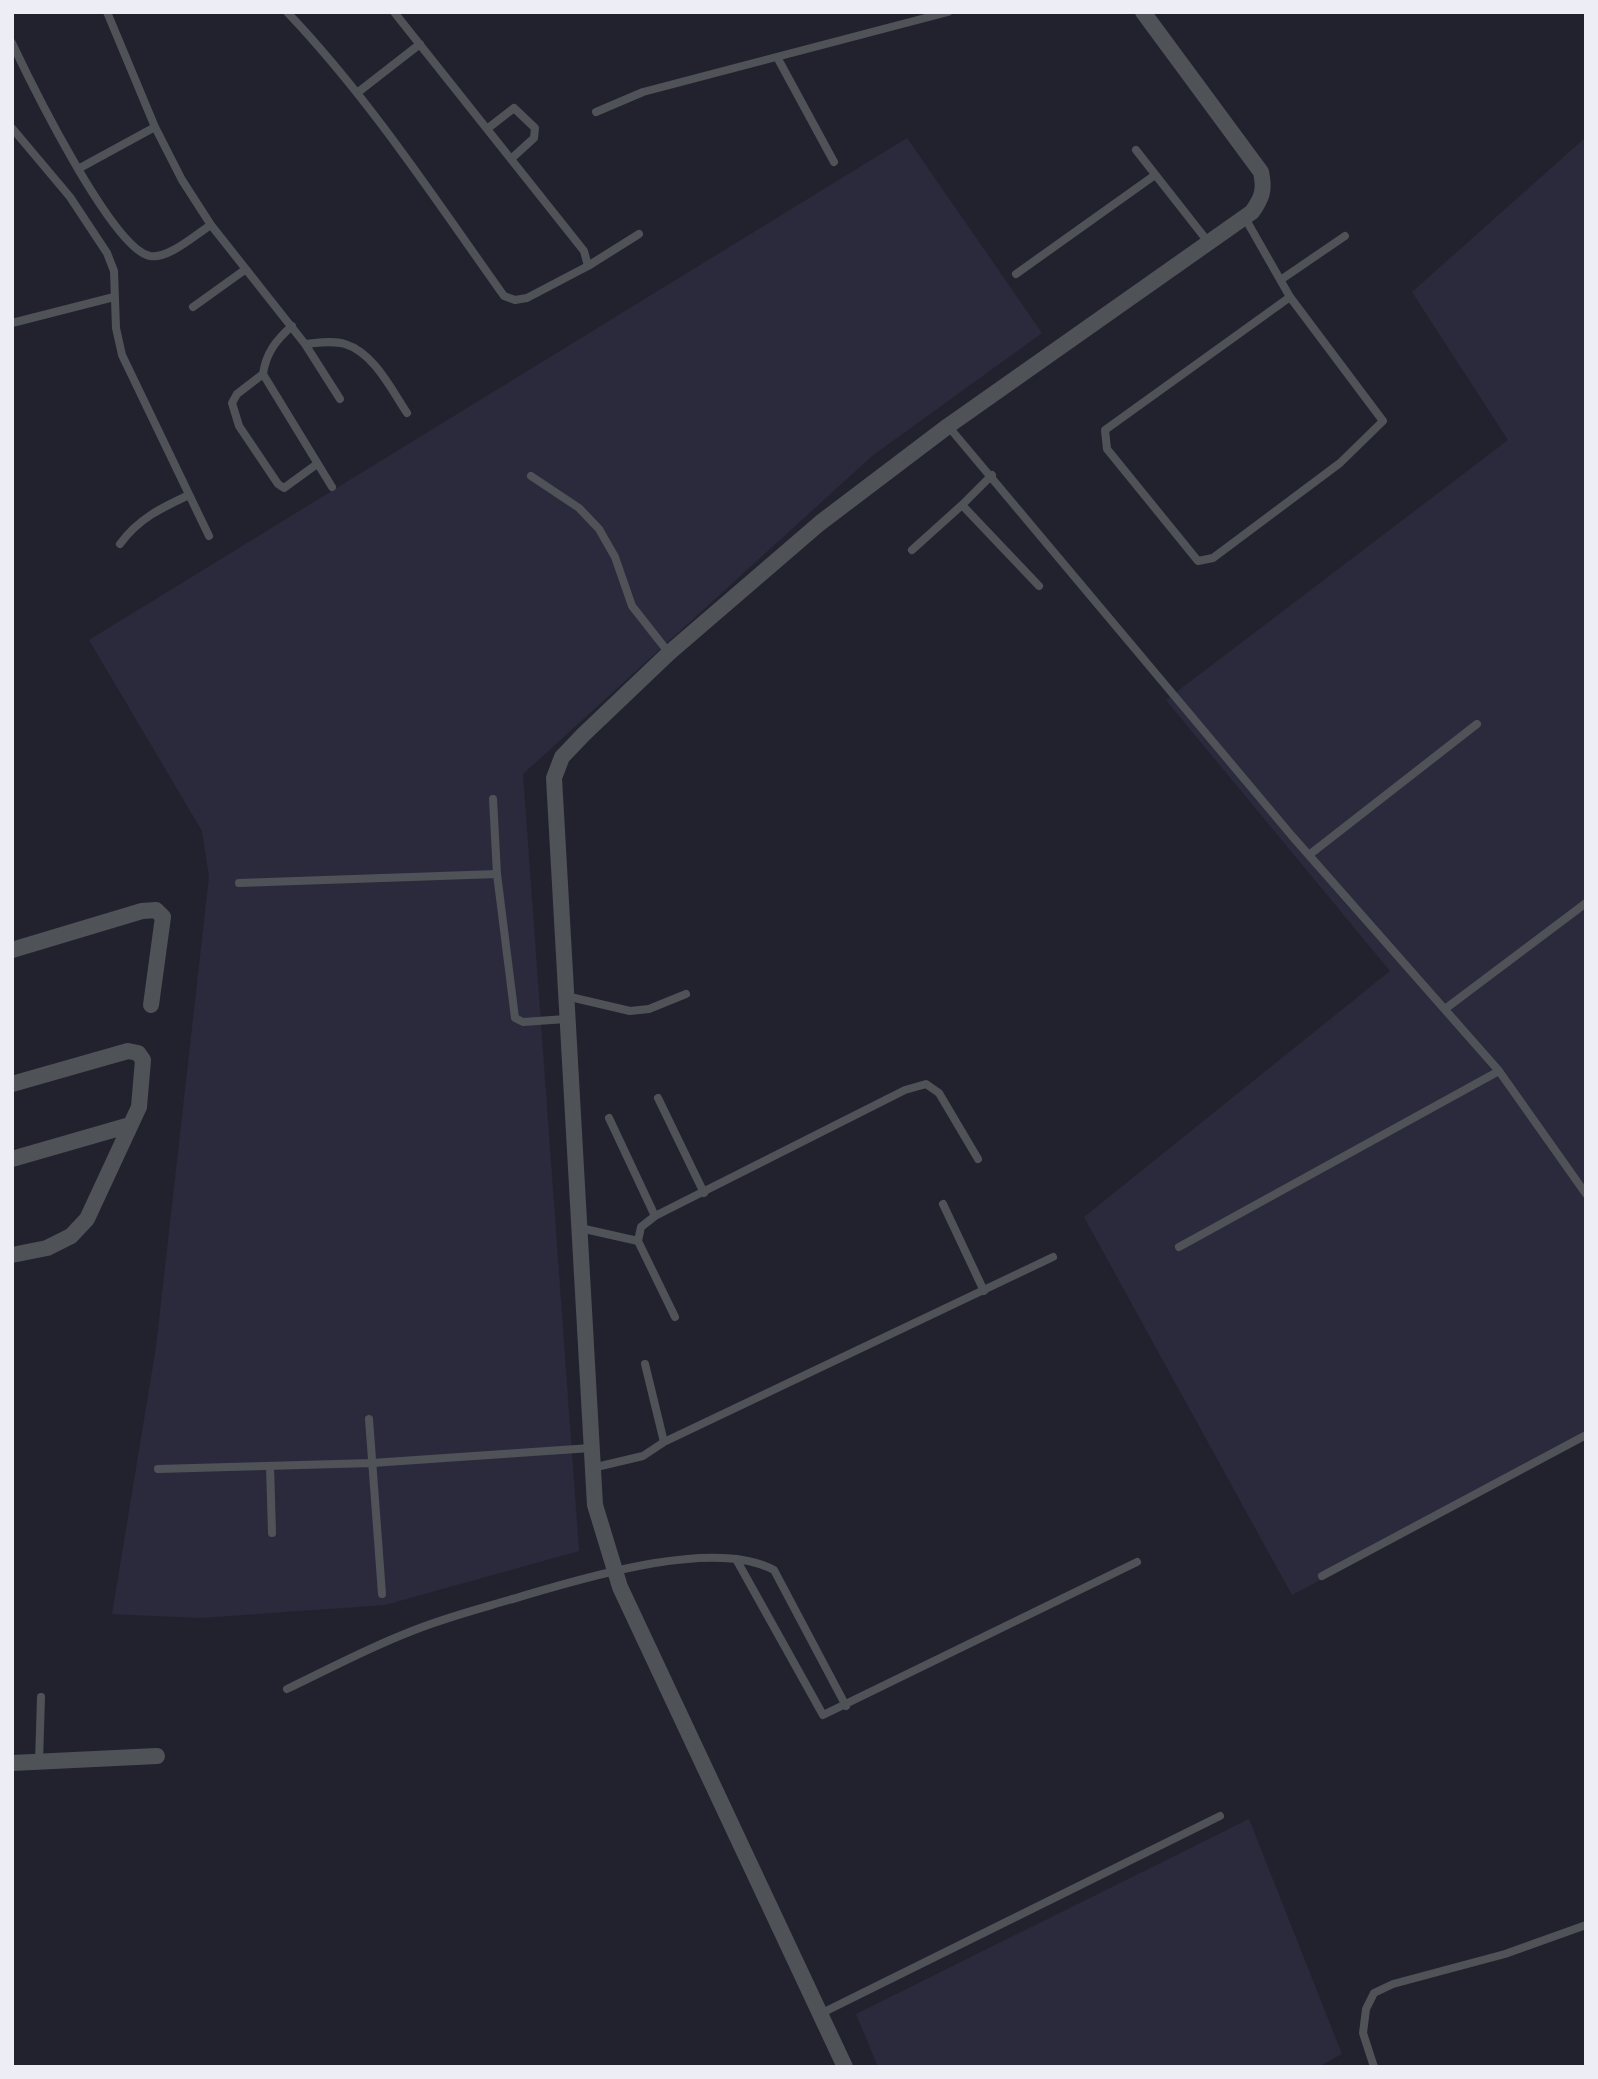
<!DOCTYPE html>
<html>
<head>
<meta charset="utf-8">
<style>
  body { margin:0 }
  #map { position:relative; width:1598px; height:2079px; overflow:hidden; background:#22222f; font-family:Inter,sans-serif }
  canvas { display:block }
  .frame { position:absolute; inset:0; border:14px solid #ededf6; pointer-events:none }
</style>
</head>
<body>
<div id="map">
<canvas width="1598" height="2079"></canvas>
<div class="frame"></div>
</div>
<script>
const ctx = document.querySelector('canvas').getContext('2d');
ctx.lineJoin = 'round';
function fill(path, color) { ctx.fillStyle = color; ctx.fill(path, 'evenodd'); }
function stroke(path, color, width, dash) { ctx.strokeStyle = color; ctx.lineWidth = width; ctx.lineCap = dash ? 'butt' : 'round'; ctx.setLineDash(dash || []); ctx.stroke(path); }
const built = new Path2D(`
  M1586 137V1440L1292 1595 1084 1217 1390 971 1166 700 1508 440 1412 292Z
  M907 138 1042 333 872 456 523 774 579 1551 385 1605 200 1618 112 1614 156 1347 209 877 202 831 89 640Z
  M1249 1819 1342 2054 1318 2067H878L856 2014Z`);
const lane = new Path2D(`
  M107 12 155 127 182 180 211 225 305 344C317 343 333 340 345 344 374 353 391 389 407 413
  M287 12C369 98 435 199 504 296L515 300 527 298 588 266 584 251 394 12
  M12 43C30 81 112 249 150 256 169 259 196 234 211 225
  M777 57 834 162
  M357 93 420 44
  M596 112 643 92 948 12
  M12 128 70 197 107 253 114 271 116 328 122 355 209 536
  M487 129 514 108 535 128 534 138 511 159
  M1136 150 1209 243
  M78 169 155 127
  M1245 218 1290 297 1383 421 1340 463 1213 558 1198 561 1107 449 1105 430 1290 297
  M588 266 639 234
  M1016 274 1155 175
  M1282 279 1345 236
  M193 307 246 269
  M12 323 114 297
  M292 326C276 340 266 353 263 374L332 487
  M305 344 340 399
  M263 374 237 394 232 403 239 426 278 484 284 488 317 464
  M948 426 1292 836 1499 1071 1586 1194
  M531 476 579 508 599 529 615 557 632 606 669 653
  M962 505 992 475
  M120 544C138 519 161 508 189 495
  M912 550 962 505 1039 586
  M493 799 497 874 515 1018 523 1022 566 1019
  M1309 855 1477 724
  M239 883 497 874
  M566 996 630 1011 649 1009 686 994
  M1445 1009 1586 903
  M658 1098 704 1193
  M609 1118 655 1216 641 1227 638 1241 675 1317
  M943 1204 984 1291
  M655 1216 905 1090 926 1084 939 1093 978 1159
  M580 1228 638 1241
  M1179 1247 1499 1071
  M369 1419 382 1594
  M664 1442 1053 1257
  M270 1466 272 1533
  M592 1468 643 1456 664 1442 645 1364
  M158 1469 372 1463 591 1448
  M736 1559 823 1715 1137 1562
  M1322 1576 1586 1435
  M287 1689C327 1670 366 1649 407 1633 440 1619 475 1610 509 1600 574 1581 712 1536 774 1570L846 1706
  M39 1762 41 1697
  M820 2014 1220 1816
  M1374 2067 1363 2033 1366 2009 1374 1993 1393 1984 1505 1954 1586 1925`);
const street = new Path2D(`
  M12 950 142 911 156 910 163 917 151 1005
  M12 1084 128 1051 138 1053 143 1060 139 1107 87 1219 71 1236 47 1248 12 1255
  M12 1159 130 1125
  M12 1763 157 1756
  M845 2067 620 1587 595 1505 554 778 562 757 584 734 669 653 820 523 948 426 1252 212C1262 198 1265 190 1261 172L1143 12`);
fill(built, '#2b2a3d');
stroke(lane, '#4f5358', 8);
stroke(street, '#4f5358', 16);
</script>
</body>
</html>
